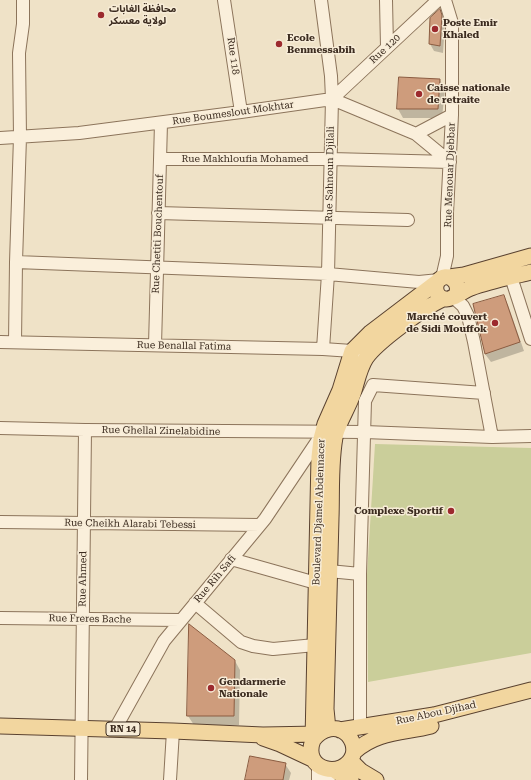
<!DOCTYPE html>
<html>
<head>
<meta charset="utf-8">
<style>
  body { margin:0 }
  canvas { display:block; background:#efe2c7 }
</style>
</head>
<body>
<canvas width="531" height="780"></canvas>
<script>
const ctx = document.querySelector('canvas').getContext('2d');
ctx.lineJoin = 'round';
function fill(path, color) { ctx.fillStyle = color; ctx.fill(path, 'evenodd'); }
function stroke(path, color, width, dash) { ctx.strokeStyle = color; ctx.lineWidth = width; ctx.lineCap = dash ? 'butt' : 'round'; ctx.setLineDash(dash || []); ctx.stroke(path); }
function drawText(font, color, halo, rows, align = 'center') {
  ctx.font = font + ' "Roboto Serif","Noto Sans Arabic",serif'; ctx.lineWidth = 3; ctx.setLineDash([]); ctx.textBaseline = 'middle'; ctx.strokeStyle = halo; ctx.fillStyle = color; for (const [text, x, y, turn = 0] of rows) {
    ctx.save(); ctx.translate(x, y); ctx.rotate((+turn || 0) * Math.PI / 180); ctx.textAlign = isNaN(turn) ? turn : align; if (halo) ctx.strokeText(text, 0, 0); ctx.fillText(text, 0, 0); ctx.restore();
  }
}
const green = new Path2D(`
  M375 444 531 448V653L368 682 367 575Z`);
const shadow = new Path2D(`
  M440 10 445 23 443 53 434 51 430 44 431 19Z
  M400 78 440 80 445 89 442 118H403L398 109Z
  M503 296 508 305 524 351 491 362 485 354Z
  M235 661 240 670 239 725H194L188 716Z
  M285 764 291 773 289 780H246Z`);
const building = new Path2D(`
  M440 9 442 15 440 46 429 44 430 18Z
  M399 77 440 79 438 109H397Z
  M504 295 520 342 485 354 473 304Z
  M189 624 235 660 234 716H187Z
  M250 756 286 763 283 780H245Z`);
const minor = new Path2D(`
  M224 0 241 112
  M321 0 331 76 332 99 328 274 323 349
  M386 0 387 47
  M332 99 438 0
  M416 134 452 115
  M0 138 79 133 241 112 332 99 416 134 450 162
  M160 159H331L450 162
  M158 213 408 220
  M16 262 328 274 419 282 439 280
  M511 277 531 339
  M442 278 447 256V213L452 115V23L445 0
  M453 297 463 306 468 316 474 342 492 437
  M0 342 323 349 352 351 360 354
  M15 342 16 262 20 137 19 53 23 24V0
  M155 345 161 123
  M0 428 85 430 365 432 492 437 531 436
  M0 522 260 525
  M231 559 316 583
  M329 571 360 574
  M195 603 241 642 253 646 273 649 315 645
  M0 618 180 620
  M360 728V574L365 401 373 385 484 393
  M115 729 164 641 265 519 322 434
  M81 780 85 430
  M170 780 173 731
  M318 780V767
  M327 780 333 772`);
const major = new Path2D(`
  M449 277 464 275 531 256
  M456 295C462 282 447 270 438 281 433 288 437 299 446 299 451 300 465 290 471 288 490 281 511 277 531 272
  M0 726 173 731 263 735 318 734
  M328 729 326 709C328 645 329 582 331 518 332 493 330 457 336 433 340 420 348 408 353 394 357 382 359 369 366 358 377 342 425 307 443 299
  M340 730 434 715 531 690
  M263 738 280 744 312 759
  M313 740C322 728 337 724 348 735 353 741 355 748 353 755 344 780 301 771 313 740L319 457 321 439 325 424 340 390 352 351 370 333 437 282
  M354 752C377 731 404 733 431 726
  M351 761 361 771 376 780
  M337 772 351 780`);
const markers = [
  [101,15,4,"#9c2a2e"],
  [435,29,4,"#9c2a2e"],
  [279,44,4,"#9c2a2e"],
  [419,94,4,"#9c2a2e"],
  [495,323,4,"#9c2a2e"],
  [451,511,4,"#9c2a2e"],
  [211,688,4,"#9c2a2e"]
];
const shields = [
  [123,729,34]
];
const shieldNames = [
  ["RN 14",123,729]
];
const poiNames = [
  ["محافظة الغابات",109,9],
  ["لولاية معسكر",109,21],
  ["Poste Emir",443,23],
  ["Khaled",443,35],
  ["Ecole",287,38],
  ["Benmessabih",287,50],
  ["Caisse nationale",427,88],
  ["de retraite",427,100],
  ["Marché couvert",487,317,"right"],
  ["de Sidi Mouffok",487,329,"right"],
  ["Complexe Sportif",443,511,"right"],
  ["Gendarmerie",219,682],
  ["Nationale",219,694]
];
const streetNames = [
  ["Rue 120",385,49,-43],
  ["Rue 118",233,56,82],
  ["Rue Boumeslout Mokhtar",233,113,-8],
  ["Rue Makhloufia Mohamed",245,159],
  ["Rue Sahnoun Djilali",330,174,-89],
  ["Rue Menouar Djebbar",450,175,-88],
  ["Rue Chetiti Bouchentouf",158,234,-88],
  ["Rue Benallal Fatima",184,346,1],
  ["Rue Ghellal Zinelabidine",161,431,1],
  ["Boulevard Djamel Abdennacer",319,512,-88],
  ["Rue Cheikh Alarabi Tebessi",130,524,1],
  ["Rue Ahmed",83,579,-89],
  ["Rue Rih Safi",215,579,-50],
  ["Rue Freres Bache",90,619,1],
  ["Rue Abou Djihad",436,713,-12]
];
fill(green, '#cace9a');
fill(shadow, '#0003');
fill(building, '#ce9c7c');
stroke(building, '#8b5c41', 1);
stroke(minor, '#8c745b', 14);
stroke(major, '#5a4230', 17);
stroke(minor, '#faefdb', 12);
stroke(major, '#f2d69f', 15);
for (const [x, y, r, color] of markers) { const dot = new Path2D(); dot.arc(x, y, r, 0, 2 * Math.PI); ctx.fillStyle = color; ctx.fill(dot); stroke(dot, '#f7ecd7', 1.5); }
for (const [x, y, w] of shields) { const box = new Path2D(); box.roundRect(x - w / 2, y - 7, w, 14, 3); ctx.fillStyle = '#f7ecd7'; ctx.fill(box); stroke(box, '#3c2c20', 1); }
drawText('bold 9px', '#3c2c20', null, shieldNames);
drawText('bold 10px', '#3c2c20', '#f7ecd7', poiNames, 'left');
drawText('10px', '#3c2c20', '#f7ecd7', streetNames);
</script>
</body>
</html>
